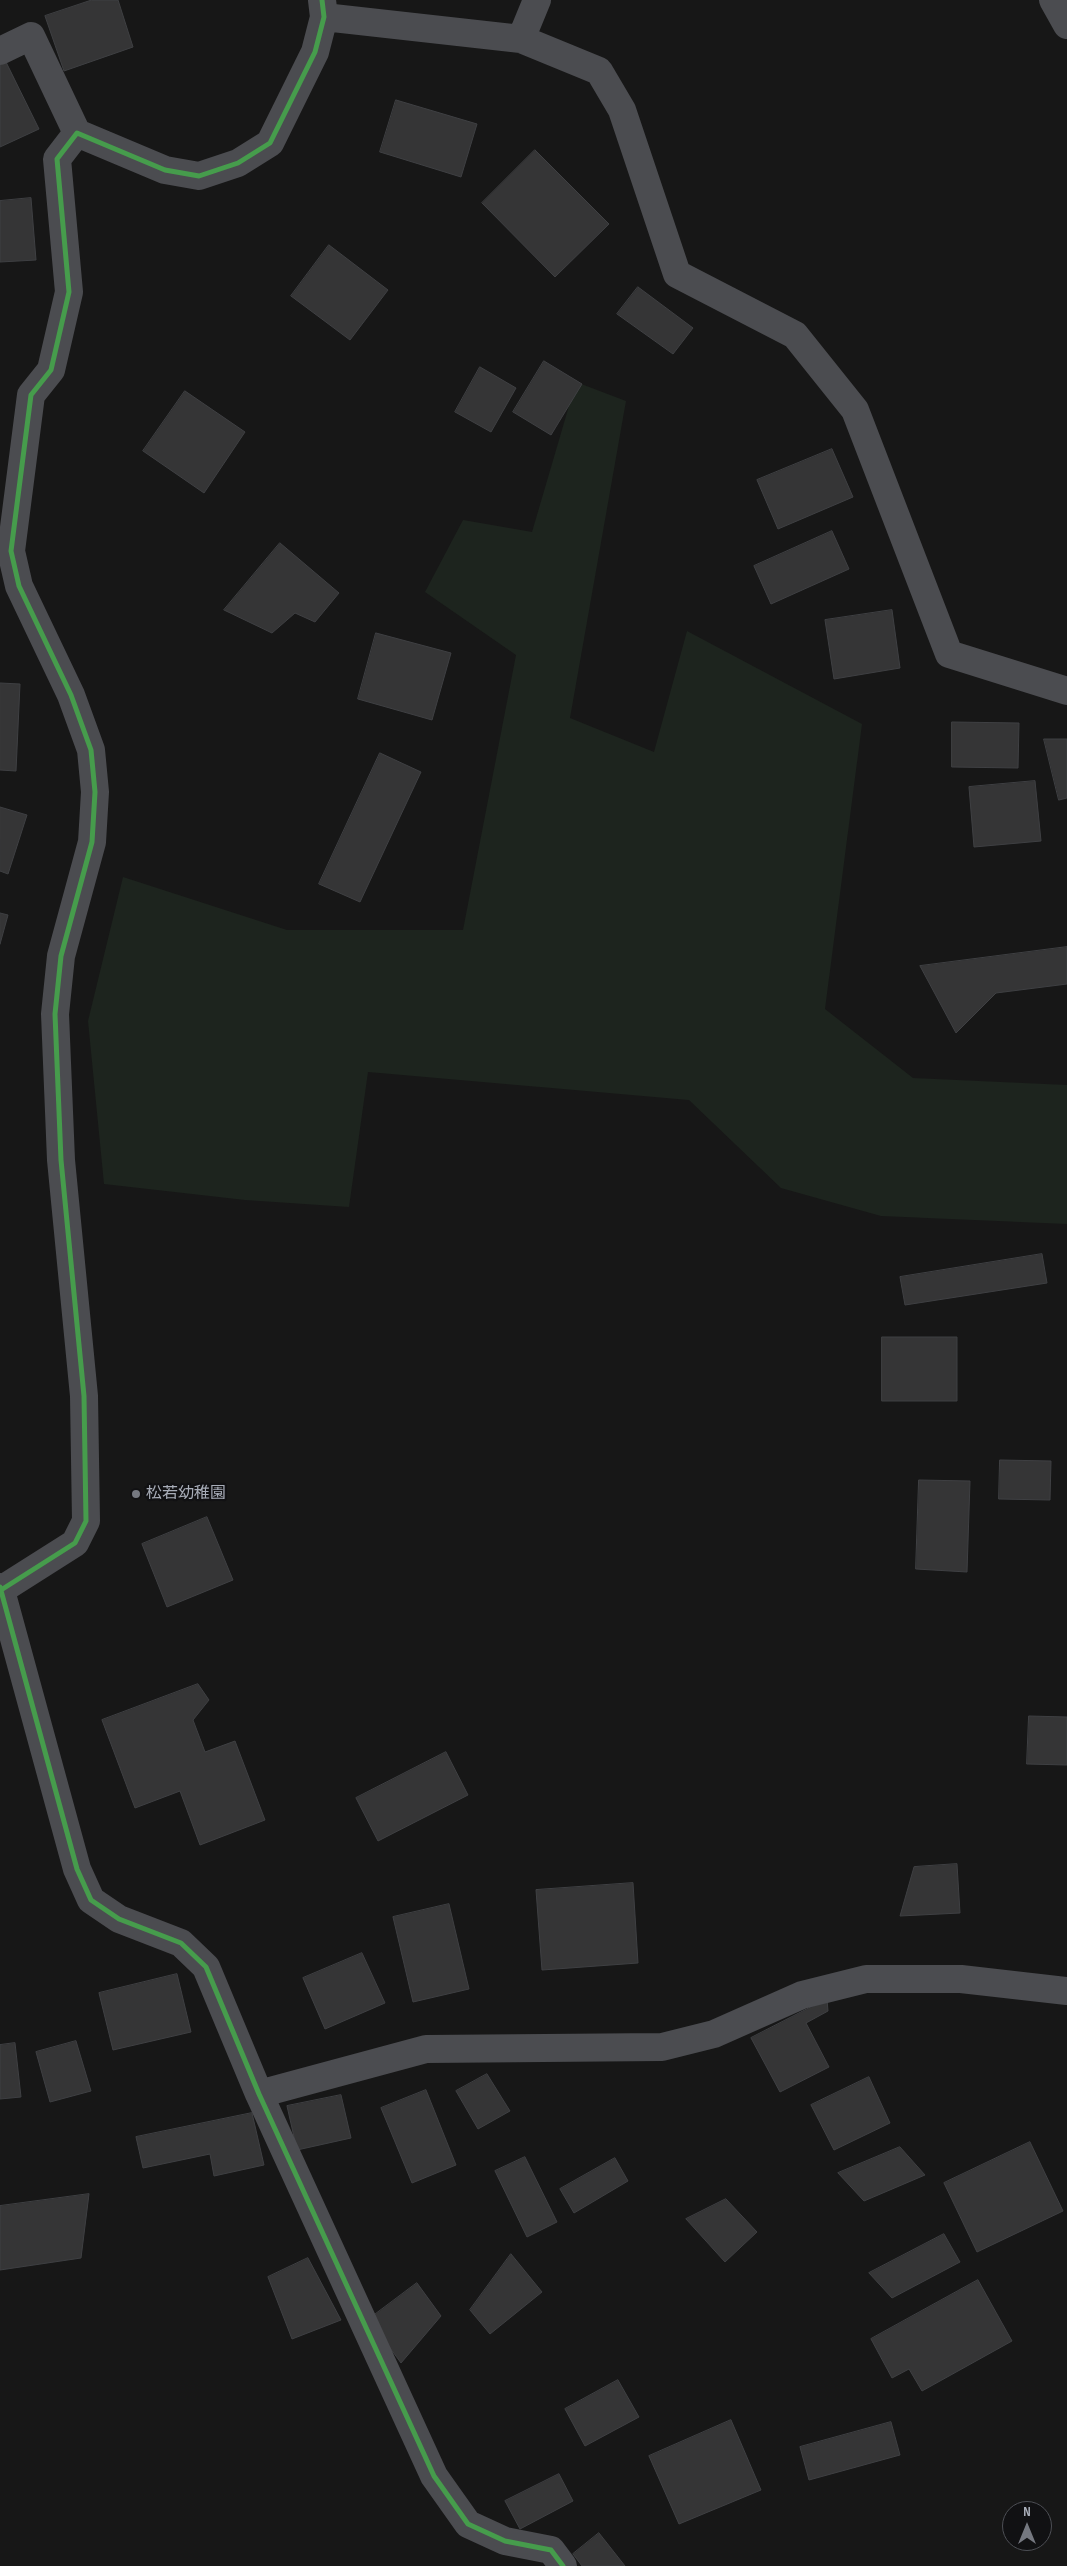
<!DOCTYPE html>
<html>
<head>
<meta charset="utf-8">
<style>
  body { margin:0 }
  #map { position:relative; width:1067px; height:2566px; overflow:hidden; background:#171717; font-family:"Sofia Sans Condensed",sans-serif }
  canvas { display:block }
  .north { position:absolute; left:1002px; top:2501px; width:50px; height:50px; box-sizing:border-box; background:#111113; border:1px solid #4d4f55; border-radius:50%; rotate:0deg; font-size:14px; font-weight:700; line-height:20px; text-align:center; color:#a8adb8 }
  .north::after { content:''; display:block; margin:auto; width:18px; height:22px; background:#757880; clip-path:polygon(50% 0,100% 100%,50% 72%,0 100%) }
</style>
</head>
<body>
<div id="map">
<canvas width="1067" height="2566"></canvas>
<div class="north">N</div>
</div>
<script>
const ctx = document.querySelector('canvas').getContext('2d');
ctx.lineJoin = 'round';
function fill(path, color) { ctx.fillStyle = color; ctx.fill(path, 'evenodd'); }
function stroke(path, color, width, dash) { ctx.strokeStyle = color; ctx.lineWidth = width; ctx.lineCap = dash ? 'butt' : 'round'; ctx.setLineDash(dash || []); ctx.stroke(path); }
function drawText(font, color, halo, rows, align = 'center') {
  ctx.font = font + ' "Sofia Sans Condensed","Noto Sans JP",sans-serif'; ctx.lineWidth = 4.5; ctx.setLineDash([]); ctx.textBaseline = 'middle'; ctx.strokeStyle = halo; ctx.fillStyle = color; for (const [text, x, y, turn = 0] of rows) {
    ctx.save(); ctx.translate(x, y); ctx.rotate((+turn || 0) * Math.PI / 180); ctx.textAlign = isNaN(turn) ? turn : align; if (halo) ctx.strokeText(text, 0, 0); ctx.fillText(text, 0, 0); ctx.restore();
  }
}
const green = new Path2D(`
  M576 382 626 401 570 718 654 752 687 631 862 724 825 1009 913 1078 1067 1085V1224L881 1216 781 1188 689 1100 368 1072 349 1207 245 1200 104 1184 88 1021 123 877 287 930H463L516 655 425 592 463 520 532 532Z`);
const building = new Path2D(`
  M92 0H118L133 47 64 71 45 16Z
  M5 60 39 129 0 147V63Z
  M396 100 477 124 461 177 380 152Z
  M535 150 609 224 555 277 482 203Z
  M31 198 36 260 0 262V201Z
  M329 245 388 290 350 340 291 296Z
  M638 287 693 328 673 354 617 314Z
  M544 361 582 384 551 435 513 412Z
  M480 367 516 388 491 432 455 412Z
  M185 391 245 432 204 493 143 451Z
  M832 449 853 497 778 529 757 480Z
  M832 531 849 569 771 604 754 566Z
  M280 543 339 593 315 622 295 613 272 633 224 610Z
  M892 610 900 668 834 679 825 620Z
  M376 633 451 653 432 720 358 699Z
  M0 683 20 684 16 771 0 770Z
  M952 722 1019 723 1018 768 952 767Z
  M1044 739H1067V798L1059 800Z
  M380 753 421 772 360 902 319 884Z
  M1035 781 1041 841 974 847 969 787Z
  M0 807 27 815 8 874 0 871Z
  M0 913 8 915 0 944Z
  M1067 947V984L996 993 956 1033 920 966Z
  M1042 1254 1047 1283 905 1305 900 1277Z
  M882 1337H957V1401H882Z
  M1000 1460 1051 1461 1050 1500 999 1499Z
  M919 1480 970 1481 967 1572 916 1569Z
  M207 1517 233 1580 167 1607 142 1544Z
  M198 1684 209 1700 193 1720 205 1752 235 1741 265 1820 200 1845 180 1791 135 1808 102 1720Z
  M1029 1716 1067 1717V1765L1027 1764Z
  M446 1752 468 1795 378 1841 356 1798Z
  M957 1864 960 1913 900 1916 914 1867Z
  M633 1883 638 1963 542 1970 536 1890Z
  M449 1904 469 1989 413 2002 393 1917Z
  M362 1953 385 2003 325 2029 303 1978Z
  M177 1974 191 2032 113 2050 99 1993Z
  M827 1999 828 2011 806 2023 829 2067 780 2092 751 2038Z
  M76 2041 91 2091 50 2102 36 2052Z
  M15 2043 21 2097 0 2099V2045Z
  M487 2074 510 2111 478 2129 456 2091Z
  M869 2077 890 2123 834 2150 811 2105Z
  M426 2090 456 2165 412 2183 381 2108Z
  M341 2095 351 2138 297 2150 287 2106Z
  M252 2113 264 2165 214 2176 210 2154 143 2168 136 2137Z
  M1030 2142 1063 2211 977 2252 944 2183Z
  M900 2147 925 2175 864 2201 838 2173Z
  M525 2157 557 2222 527 2237 495 2171Z
  M615 2158 628 2181 574 2213 560 2189Z
  M89 2194 81 2258 0 2270V2206Z
  M726 2199 757 2232 725 2262 686 2219Z
  M944 2234 960 2262 892 2298 869 2273Z
  M511 2254 542 2292 490 2334 470 2310Z
  M308 2258 341 2320 292 2339 268 2277Z
  M978 2280 1012 2341 922 2391 909 2369 892 2378 871 2339Z
  M417 2283 441 2316 401 2363 369 2319Z
  M618 2380 639 2417 585 2446 565 2409Z
  M731 2420 761 2490 679 2524 649 2456Z
  M891 2422 900 2455 809 2480 800 2447Z
  M559 2474 573 2501 520 2529 505 2501Z
  M599 2533 625 2566H582L573 2554Z`);
const street = new Path2D(`
  M537 0 521 39 599 71 622 110 677 274 795 335 855 410 949 654 1067 691
  M1053 0 1067 25
  M324 17 521 39
  M0 51 31 36 77 133
  M0 1587 77 1869 91 1900 119 1919 181 1943 206 1967 259 2094 434 2476 468 2524 505 2541 551 2550 563 2566
  M1 1590 75 1543 86 1521 84 1396 61 1160 55 1014 61 956 92 842 95 792 91 750 71 695 19 586 11 551 31 395 51 370 69 292 57 159 77 133 165 170 199 176 238 163 270 143 315 52 324 17 322 0
  M259 2094 426 2049 662 2047 714 2034 802 1995 866 1979H961L1067 1991`);
const cycleway = new Path2D(`
  M0 1587 77 1869 91 1900 119 1919 181 1943 206 1967 259 2094 434 2476 468 2524 505 2541 551 2550 563 2566
  M1 1590 75 1543 86 1521 84 1396 61 1160 55 1014 61 956 92 842 95 792 91 750 71 695 19 586 11 551 31 395 51 370 69 292 57 159 77 133 165 170 199 176 238 163 270 143 315 52 324 17 322 0`);
const markers = [
  [136,1494,5,"#757880"]
];
const poiNames = [
  ["松若幼稚園",146,1494]
];
fill(green, '#1d241e');
fill(building, '#353536');
stroke(building, '#3f4043', 1);
stroke(street, '#4b4c50', 28);
stroke(cycleway, '#469c4c', 5);
for (const [x, y, r, color] of markers) { const dot = new Path2D(); dot.arc(x, y, r, 0, 2 * Math.PI); ctx.fillStyle = color; ctx.fill(dot); stroke(dot, '#111113', 2); }
drawText('16px', '#a8adb8', '#111113', poiNames, 'left');
</script>
</body>
</html>
